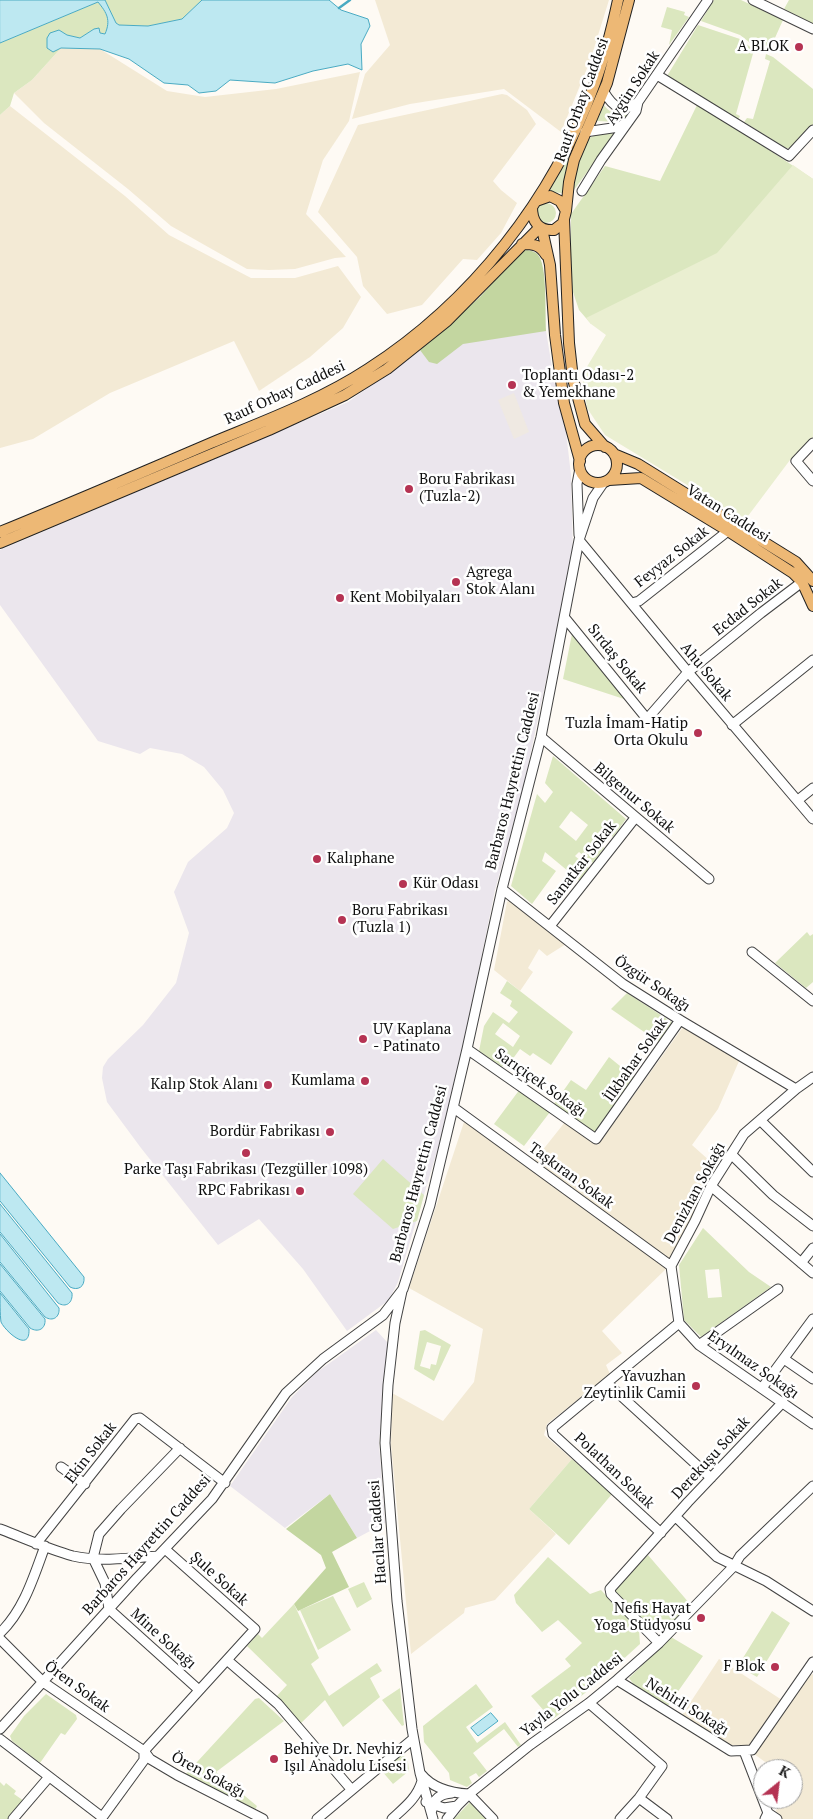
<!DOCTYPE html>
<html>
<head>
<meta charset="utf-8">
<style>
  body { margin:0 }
  #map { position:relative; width:813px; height:1819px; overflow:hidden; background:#fefaf4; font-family:"PT Serif",serif }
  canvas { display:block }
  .north { position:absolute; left:753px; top:1759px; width:50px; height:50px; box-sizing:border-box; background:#fff; border:1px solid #9f9f9f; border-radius:50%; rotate:29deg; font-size:14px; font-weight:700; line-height:20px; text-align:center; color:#101010 }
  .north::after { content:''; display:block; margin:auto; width:18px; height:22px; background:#b53353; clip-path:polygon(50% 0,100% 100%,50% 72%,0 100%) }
</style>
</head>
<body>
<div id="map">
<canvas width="813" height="1819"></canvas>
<div class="north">K</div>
</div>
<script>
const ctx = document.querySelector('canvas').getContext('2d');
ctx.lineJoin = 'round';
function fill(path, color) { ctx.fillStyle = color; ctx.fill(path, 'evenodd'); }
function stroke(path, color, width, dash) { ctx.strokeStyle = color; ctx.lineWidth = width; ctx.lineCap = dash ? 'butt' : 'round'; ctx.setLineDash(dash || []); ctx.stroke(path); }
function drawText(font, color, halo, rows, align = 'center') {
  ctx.font = font + ' "PT Serif",serif'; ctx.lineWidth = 5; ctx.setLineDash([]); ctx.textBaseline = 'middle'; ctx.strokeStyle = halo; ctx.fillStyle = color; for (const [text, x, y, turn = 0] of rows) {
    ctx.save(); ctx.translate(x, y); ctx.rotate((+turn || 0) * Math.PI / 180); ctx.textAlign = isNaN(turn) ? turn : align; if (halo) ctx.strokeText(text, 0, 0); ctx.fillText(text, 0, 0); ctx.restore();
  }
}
const industrial = new Path2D(`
  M527 250 534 251 539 256 544 275 546 331 558 403 566 432 571 475 573 554 523 789 495 890 463 1049 438 1148 398 1282 389 1300 347 1331 303 1269 259 1219 218 1245 141 1148 107 1102 102 1078 103 1067 108 1059 143 1025 176 983 189 933 174 892 188 862 227 828 234 813 223 790 204 767 182 754 150 748 140 754 98 741 0 605V550L348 402 420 350 456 321 480 297 520 252Z
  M376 1330 388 1343 379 1443 385 1523 357 1538 330 1494 285 1528 230 1486 292 1397 317 1372Z`);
const farmland = new Path2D(`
  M375 0H609L590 61 561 132 504 89 410 104 352 119 365 74 390 45Z
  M61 48 100 49 167 91 205 97 276 89 360 72 349 121 323 160 306 214 346 257 335 258 295 269 269 270 247 269 171 226 128 189 44 123 14 93 32 80Z
  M502 94 507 95 527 110 536 124 493 181 501 190 517 203 501 233 477 260 463 259 422 305 387 314 363 286 357 257 318 212 358 125Z
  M10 106 125 196 169 235 251 278H295L338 266 361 297 343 328 310 357 259 391 234 341 110 393 33 439 0 448V115Z
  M511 900 566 944 547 956 539 949 528 968 533 972 520 991 494 970 507 902Z
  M683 1027 740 1059 718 1109 692 1145 720 1170 668 1267 602 1331 622 1353 606 1365 610 1374 547 1424 544 1435 572 1459 529 1509 556 1534 495 1600 465 1608 464 1613 411 1654 391 1445 392 1393 443 1421 474 1382 483 1329 409 1288 465 1119 530 1166 565 1122 598 1145Z
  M719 1659 782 1700 750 1745H727L682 1715Z
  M813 1674V1819H771L783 1799H793V1769H775L754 1754 808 1676Z`);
const green = new Path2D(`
  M105 0H202L182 19 148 26 119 25 116 23Z
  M623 0H624L605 75 568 163 562 193 548 192C569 156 588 118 602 78 611 53 617 26 623 0Z
  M714 0H741L783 20 770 49 753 45 740 35 701 21Z
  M789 0H813V24L784 9Z
  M98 2C107 13 111 20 105 34L100 33 99 29H94L80 38 67 35 59 30 53 51 61 48 32 80 14 93 10 106 0 115V43Z
  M667 7 685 12 684 15 689 17 669 45 672 30 661 27Z
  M698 25 740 39 754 50 736 114 740 116 738 120 667 76Z
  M766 54 773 57 813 89V124L792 148H786L744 122 747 118 753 119 770 61 765 59Z
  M698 103 813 179 720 259 591 324 579 310 571 286V214L605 166 660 181Z
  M604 105C611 115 620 116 631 111L632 113 618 122 597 121Z
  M608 132 615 134 571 194C574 180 578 149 589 139 594 134 601 134 608 132Z
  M536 213a10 10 0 1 1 20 0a10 10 0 1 1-20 0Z
  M572 634 627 700 563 679Z
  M553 756 626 819 613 837 607 832 599 843 604 848 593 863 579 852 575 856 589 868 580 881 545 852 542 861 556 871 532 904 511 886 537 794 545 803 553 792 545 783ZM571 811 588 825 576 841 559 827Z
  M807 932 810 936 813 934V982L806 988 775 963Z
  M507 981 573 1032 551 1065 533 1053 530 1056 520 1049 509 1064 506 1061 502 1067 479 1051 484 1026 493 1012 509 1023 518 1012 510 1006 512 1001 500 993ZM503 1023 520 1036 513 1047 495 1034Z
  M627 993 673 1023 660 1043 611 1009Z
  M609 1057 636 1079 597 1134 554 1104 571 1080 586 1090Z
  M520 1089 550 1112 524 1146 494 1124Z
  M383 1159 424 1195 417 1221 393 1229 353 1194Z
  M703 1228 749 1272 771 1287 701 1337 684 1320 679 1265ZM719 1269 722 1297 708 1298 705 1270Z
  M425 1330 451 1345 434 1381 414 1369 420 1331ZM427 1342 441 1346 436 1365 431 1364 430 1369 420 1366Z
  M572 1459 612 1494 569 1545 529 1509Z
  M648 1555 690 1604 669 1627 667 1626 664 1629 650 1630 615 1594 616 1587Z
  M548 1557 590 1594 601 1590 639 1630 640 1644 596 1684 552 1720 531 1696 571 1666 565 1659 582 1643 558 1620 542 1632 516 1603 514 1595Z
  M364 1582 372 1599 357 1608 348 1589Z
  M333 1596 351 1630 318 1650 300 1610Z
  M294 1604 319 1658 311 1664 329 1696 377 1663 382 1671 370 1678 380 1697 343 1727 325 1700 300 1724 275 1698 287 1685 247 1646 258 1634 262 1638Z
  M772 1611 790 1623 757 1677 738 1666Z
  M671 1637 703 1656 667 1707 634 1685 629 1678Z
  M476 1684 493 1707 466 1727 477 1743 505 1722 521 1745 518 1747 504 1729 473 1753 487 1771 479 1777 476 1773 469 1777 472 1783 467 1787 450 1780 449 1773 424 1742 423 1726Z
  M400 1688 404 1725 402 1726 382 1700Z
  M46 1694 76 1715 77 1719 65 1735 61 1733 40 1763 12 1741 10 1736 24 1716Z
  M259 1698 284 1721 216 1772 257 1806 255 1810 186 1774 255 1699Z
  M400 1755C409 1756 408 1763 409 1771L393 1784 381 1770Z
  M0 1782 4 1786 6 1783 16 1791 14 1794 24 1801 8 1819H0Z
  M470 1802 472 1803 488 1819H454Z`);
const forest = new Path2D(`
  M527 250C533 251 537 252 540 258 547 272 545 313 546 331L463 344 437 364 429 362 420 350 480 297 520 252Z
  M330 1494 357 1538 332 1552 349 1587 298 1611 294 1604 326 1568 321 1555 286 1529Z`);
const pitch = new Path2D(`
  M793 165 813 179V437L790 460 745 520 605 435 587 408 582 375 606 335 591 324 586 318 717 253Z`);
const plaza = new Path2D(`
  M514 393 529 432 514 439 498 400Z`);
const water = new Path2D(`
  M0 0H105L116 23 119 25 148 26 182 19 202 0H329L341 10 368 19 370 26 361 44 362 70 348 64 313 71 275 83 230 80 216 91 199 93 188 85 164 83 129 59 100 49 61 48 53 52 47 48V38L50 33 59 30 67 35 80 38 94 29 99 28 100 33 105 34C111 20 107 13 98 2L0 43Z
  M0 1173 84 1277C85 1287 78 1291 70 1287L0 1201Z
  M0 1204 72 1293C73 1303 66 1308 58 1303L0 1232Z
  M0 1234 59 1308C60 1317 53 1322 45 1317L0 1262Z
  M0 1264 45 1319C46 1329 38 1333 30 1328L0 1291Z
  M0 1293 29 1329C30 1354 5 1331 1 1322 0 1315 0 1301 0 1293Z
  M491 1713 498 1721 478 1736 471 1728Z`);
const stream = new Path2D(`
  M339 8 350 0`);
const minor = new Path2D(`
  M753 0 813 29
  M657 75 789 156 813 130
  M604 92C613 107 622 114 638 102
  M585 132 619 127 626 123
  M582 191 601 160 636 111 638 102 708 0
  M813 443 796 461 813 481
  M579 535 577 484 580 468
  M579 540 688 672 813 819
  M632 603 639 601 728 531
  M565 618 647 719 688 672 761 613 802 582
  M732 725 813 660
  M541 737 709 879
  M798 800 813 788
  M502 889 623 984 680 1020 796 1089
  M550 926 635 818
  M752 952 813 1001
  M467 1049 596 1139 680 1020
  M454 1108 671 1266
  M760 1120 813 1172
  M731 1154 773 1195 813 1226
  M711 1186 813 1273
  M801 1263 813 1248
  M671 1266 695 1221 711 1186 744 1134 796 1089 813 1077
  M671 1266 679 1323 699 1345 813 1424
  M402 1291 395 1323 388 1385 385 1443 397 1601 412 1729 420 1773 433 1819
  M699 1345 778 1289
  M784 1359 813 1379
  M607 1383 711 1478
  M762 1388 813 1319
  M180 1448 121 1509 99 1534 93 1558 105 1583 109 1609 199 1690
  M61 1467 85 1484
  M676 1517 717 1557 766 1581 813 1611
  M0 1529C24 1538 48 1549 73 1556 99 1562 132 1558 158 1556
  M661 1533 553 1434 552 1428 679 1323
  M36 1544 135 1419 140 1418 225 1483
  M0 1633C24 1610 34 1576 45 1546
  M0 1639 43 1682 144 1751 150 1759 177 1775 263 1819
  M659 1643 611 1594 610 1589 688 1502 783 1402
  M227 1660 278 1704 351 1789
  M617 1680 731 1751 752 1750 813 1662
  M589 1703 662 1766 639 1798 620 1819
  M0 1729 137 1578 212 1499 286 1393 323 1359 383 1315 403 1289 430 1205 467 1049 502 889 541 737 579 540 593 498 604 482
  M0 1739 102 1817
  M744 1751 768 1813 765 1819
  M421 1774C433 1789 451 1793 469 1794
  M469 1794 493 1819
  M639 1798 667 1819
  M426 1802 444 1808 457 1806
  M432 1810C434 1798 440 1794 452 1793
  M768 1813 777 1819
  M13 1819 49 1777
  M101 1819 144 1760V1751L255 1629 165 1549
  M317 1819 413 1739
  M392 1819C405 1807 417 1798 422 1781
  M447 1819 458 1805 469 1794 530 1745 589 1703 617 1680 659 1643 734 1566 740 1556 813 1486`);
const major = new Path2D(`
  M532 207C532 221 538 231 554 230L563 223 566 211 560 201 550 196 536 201
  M566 211 569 182 574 160 607 83 629 0
  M564 219 569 343 573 379 585 424 605 447
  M542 229 550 265 555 335 564 403 580 461
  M522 244C534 244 540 245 546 255
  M579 464a19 19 0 1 1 38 0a19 19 0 1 1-38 0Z
  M614 454 638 464 796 562 813 581
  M609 480 641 478 728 531 793 573 802 582 813 606
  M0 532C71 503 141 473 211 443 264 421 319 401 368 369 472 302 553 199 595 83 605 56 612 28 618 0
  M0 543 269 430 345 395 387 369 447 321 540 227`);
const markers = [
  [799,47,5,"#b53353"],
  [512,385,5,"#b53353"],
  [409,489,5,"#b53353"],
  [456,582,5,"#b53353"],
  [340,598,5,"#b53353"],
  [698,733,5,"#b53353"],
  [317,859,5,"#b53353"],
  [403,884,5,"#b53353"],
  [342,920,5,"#b53353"],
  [363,1039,5,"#b53353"],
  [365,1081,5,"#b53353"],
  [268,1085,5,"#b53353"],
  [330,1132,5,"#b53353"],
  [246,1153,5,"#b53353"],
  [300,1191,5,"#b53353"],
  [696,1386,5,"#b53353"],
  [701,1618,5,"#b53353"],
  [775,1667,5,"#b53353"],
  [274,1759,5,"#b53353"]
];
const poiNames = [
  ["A BLOK",789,47],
  ["Toplantı Odası-2",522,376,"left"],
  ["& Yemekhane",522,393,"left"],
  ["Boru Fabrikası",419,480,"left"],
  ["(Tuzla-2)",419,497,"left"],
  ["Agrega",466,573,"left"],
  ["Stok Alanı",466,590,"left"],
  ["Kent Mobilyaları",350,598,"left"],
  ["Tuzla İmam-Hatip",688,724],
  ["Orta Okulu",688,741],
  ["Kalıphane",327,859,"left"],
  ["Kür Odası",413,884,"left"],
  ["Boru Fabrikası",352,911,"left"],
  ["(Tuzla 1)",352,928,"left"],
  ["UV Kaplana",373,1030,"left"],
  ["- Patinato",373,1047,"left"],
  ["Kumlama",355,1081],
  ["Kalıp Stok Alanı",258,1085],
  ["Bordür Fabrikası",320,1132],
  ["Parke Taşı Fabrikası (Tezgüller 1098)",246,1170,"center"],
  ["RPC Fabrikası",290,1191],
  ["Yavuzhan",686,1377],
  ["Zeytinlik Camii",686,1394],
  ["Nefis Hayat",691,1609],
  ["Yoga Stüdyosu",691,1626],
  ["F Blok",765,1667],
  ["Behiye Dr. Nevhiz",284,1750,"left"],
  ["Işıl Anadolu Lisesi",284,1767,"left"]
];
const streetNames = [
  ["Aygün Sokak",633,88,-57],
  ["Rauf Orbay Caddesi",582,100,-70],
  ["Rauf Orbay Caddesi",285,393,-25],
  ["Vatan Caddesi",728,514,32],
  ["Feyyaz Sokak",672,557,-38],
  ["Ecdad Sokak",748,607,-38],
  ["Sırdaş Sokak",617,659,51],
  ["Ahu Sokak",706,672,50],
  ["Barbaros Hayrettin Caddesi",513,781,-76],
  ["Bilgenur Sokak",634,798,40],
  ["Sanatkar Sokak",582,863,-52],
  ["Özgür Sokağı",652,984,34],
  ["İlkbahar Sokak",636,1060,-55],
  ["Sarıçiçek Sokağı",540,1083,35],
  ["Barbaros Hayrettin Caddesi",419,1174,-75],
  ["Taşkıran Sokak",571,1176,36],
  ["Denizhan Sokağı",695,1193,-62],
  ["Eryılmaz Sokağı",753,1365,35],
  ["Ekin Sokak",91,1453,-52],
  ["Derekuşu Sokak",711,1458,-47],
  ["Polathan Sokak",614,1471,43],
  ["Hacılar Caddesi",378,1532,-94],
  ["Barbaros Hayrettin Caddesi",147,1545,-48],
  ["Şule Sokak",219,1579,42],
  ["Mine Sokağı",163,1639,42],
  ["Ören Sokak",77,1687,36],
  ["Yayla Yolu Caddesi",572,1695,-38],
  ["Nehirli Sokağı",687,1707,32],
  ["Ören Sokağı",208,1775,28]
];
fill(industrial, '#ebe6ed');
fill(farmland, '#f3ead5');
fill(green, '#dbe7bf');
fill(forest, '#c3d6a0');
fill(pitch, '#eaefd1');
fill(plaza, '#efe9e2');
fill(water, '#bde8f1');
stroke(water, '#4aaac2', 1);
stroke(stream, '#4aaac2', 2.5);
stroke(minor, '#434343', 11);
stroke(major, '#212121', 12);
stroke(minor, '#fff', 9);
stroke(major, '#edb875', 10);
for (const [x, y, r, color] of markers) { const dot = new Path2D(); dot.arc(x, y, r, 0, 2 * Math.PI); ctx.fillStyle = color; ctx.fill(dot); stroke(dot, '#fff', 2); }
drawText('15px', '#101010', '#fff', poiNames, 'right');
drawText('15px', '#101010', '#fff', streetNames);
</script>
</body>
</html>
